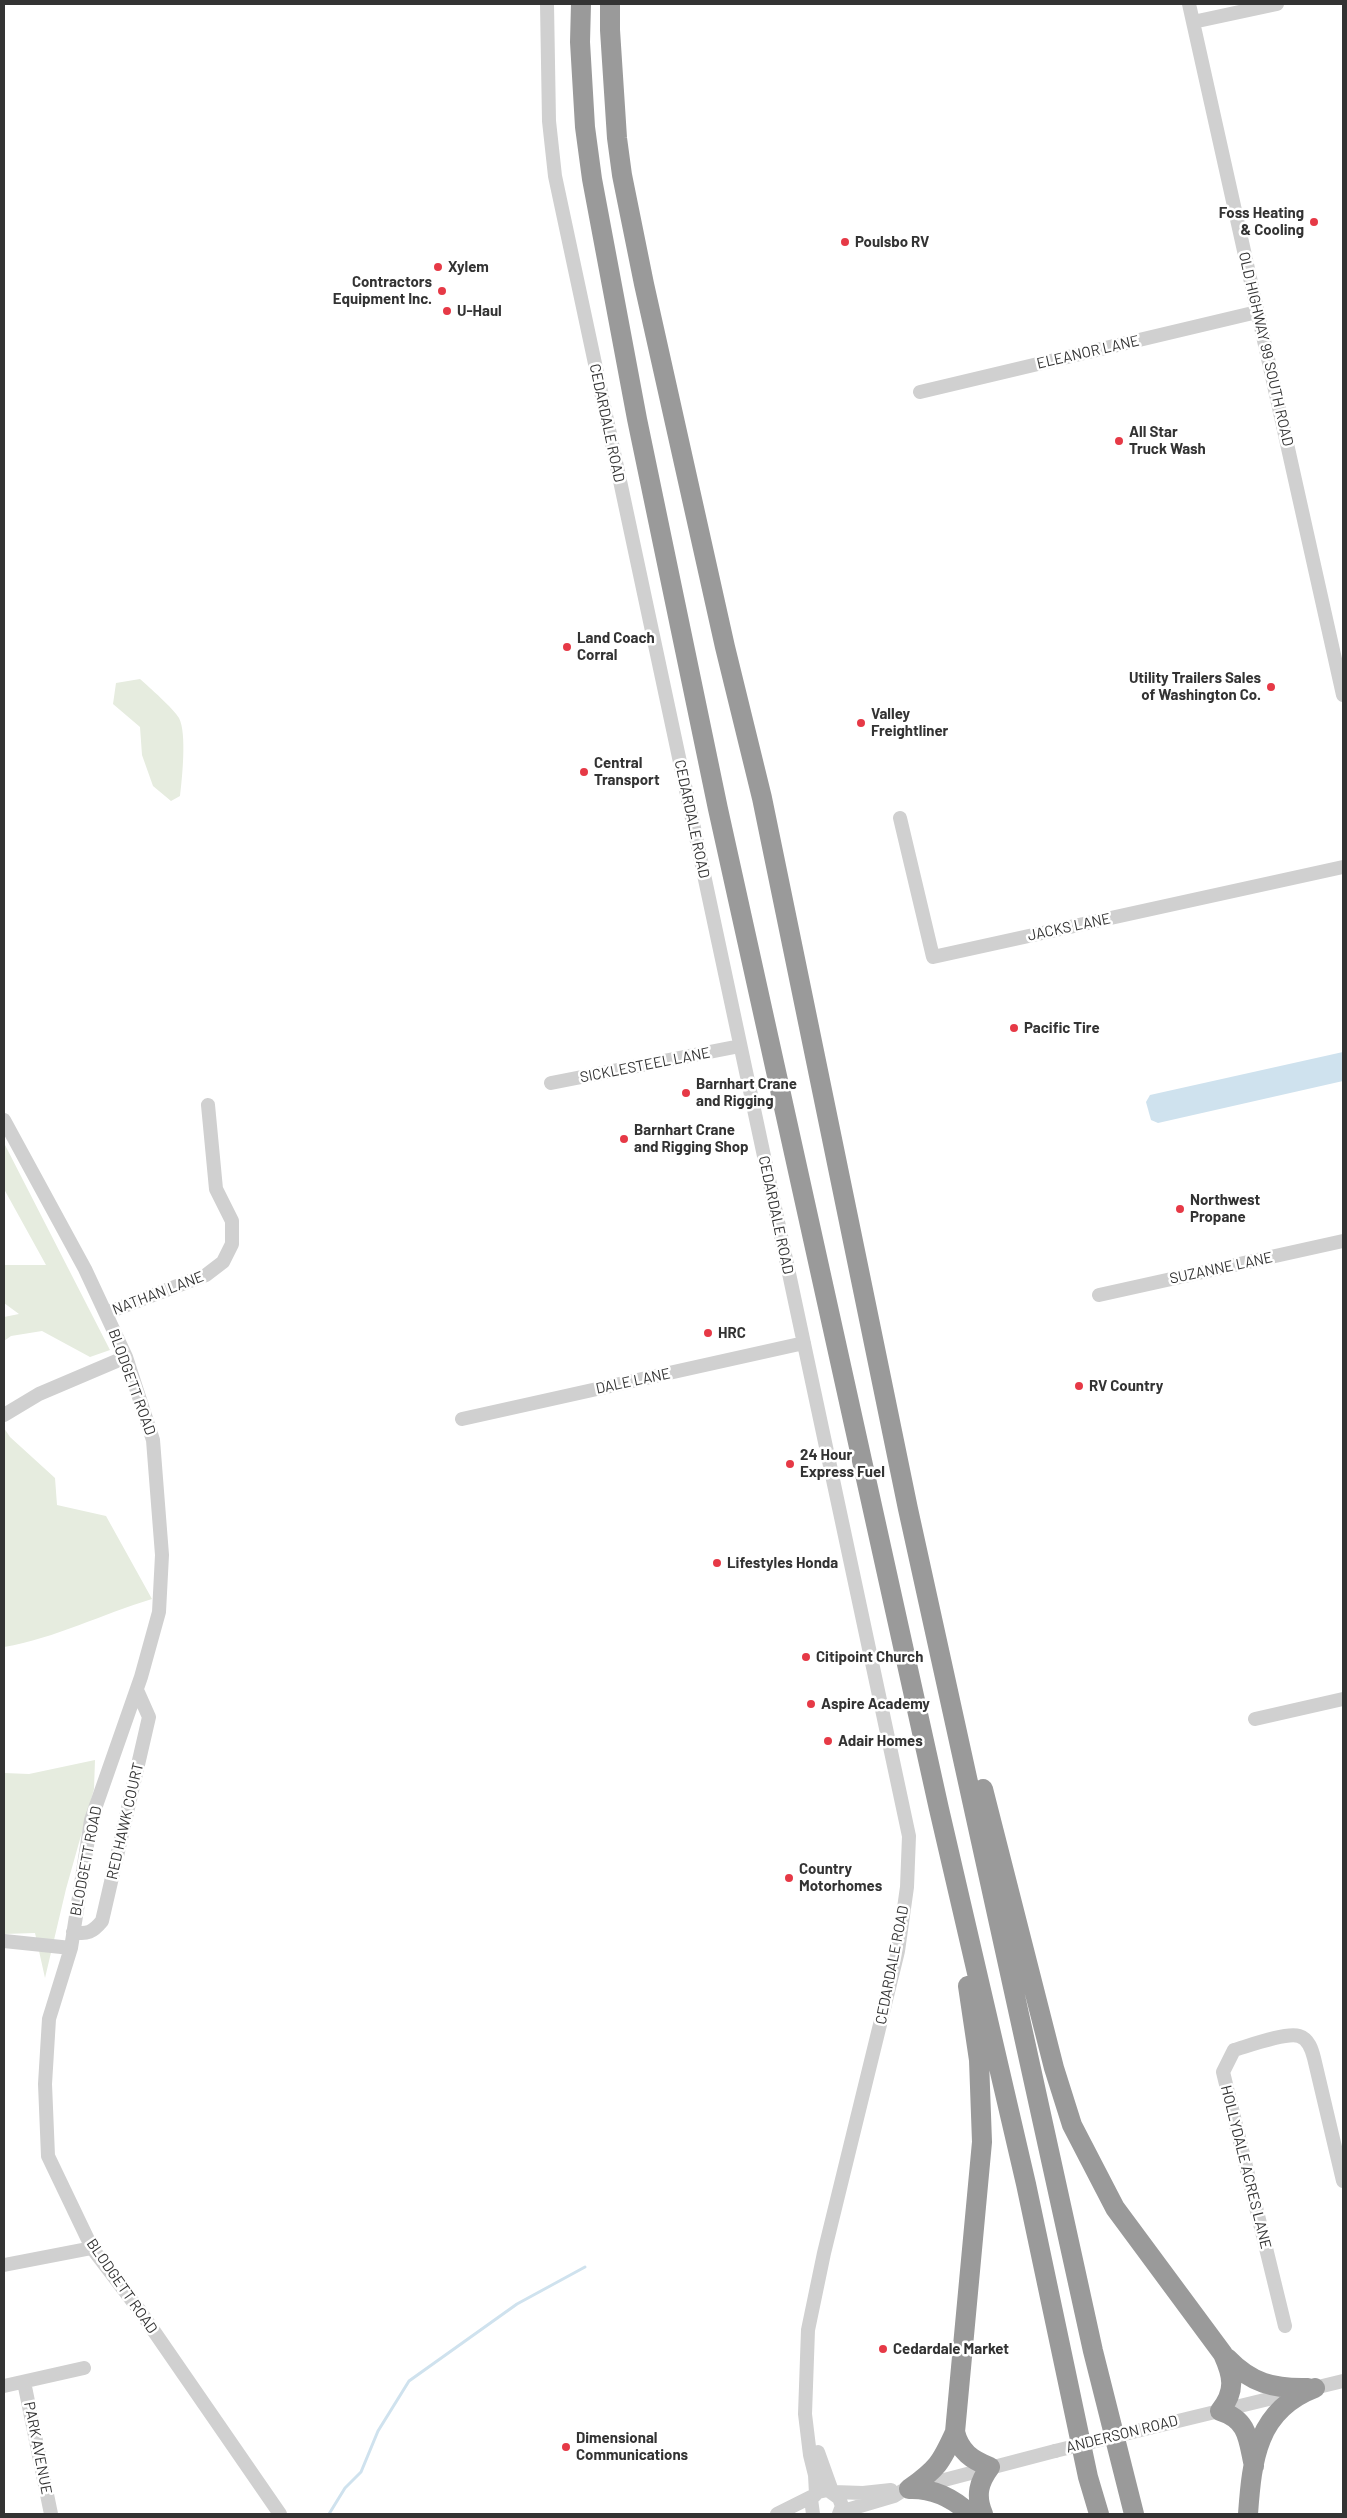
<!DOCTYPE html>
<html>
<head>
<meta charset="utf-8">
<style>
  body { margin:0 }
  #map { position:relative; width:1347px; height:2518px; overflow:hidden; background:#fff; font-family:Barlow,sans-serif }
  canvas { display:block }
  .frame { position:absolute; inset:0; border:5px solid #333; pointer-events:none }
</style>
</head>
<body>
<div id="map">
<canvas width="1347" height="2518"></canvas>
<div class="frame"></div>
</div>
<script>
const ctx = document.querySelector('canvas').getContext('2d');
ctx.lineJoin = 'round';
function fill(path, color) { ctx.fillStyle = color; ctx.fill(path, 'evenodd'); }
function stroke(path, color, width, dash) { ctx.strokeStyle = color; ctx.lineWidth = width; ctx.lineCap = dash ? 'butt' : 'round'; ctx.setLineDash(dash || []); ctx.stroke(path); }
function drawText(font, color, halo, rows, align = 'center') {
  ctx.font = font + ' Barlow,sans-serif'; ctx.lineWidth = 5; ctx.setLineDash([]); ctx.textBaseline = 'middle'; ctx.strokeStyle = halo; ctx.fillStyle = color; for (const [text, x, y, turn = 0] of rows) {
    ctx.save(); ctx.translate(x, y); ctx.rotate((+turn || 0) * Math.PI / 180); ctx.textAlign = isNaN(turn) ? turn : align; if (halo) ctx.strokeText(text, 0, 0); ctx.fillText(text, 0, 0); ctx.restore();
  }
}
const green = new Path2D(`
  M140 679C150 688 173 708 179 718 187 733 182 779 180 796L171 801 153 786 142 755 140 727 113 704 116 683Z
  M4 1143 110 1350 90 1357 42 1331 11 1336 4 1341V1317L19 1314 4 1303V1265H46L4 1189Z
  M4 1428 10 1437 55 1478 57 1505 106 1516 152 1599C102 1614 56 1638 4 1647Z
  M95 1760 94 1789 66 1889 45 1978 35 1933 4 1934V1773L29 1774Z`);
const water = new Path2D(`
  M1343 1052V1081L1158 1123 1151 1120 1146 1102 1150 1095Z`);
const stream = new Path2D(`
  M329 2514 345 2488 361 2472 378 2431 409 2381 517 2304 585 2267`);
const minor = new Path2D(`
  M547 4 549 121 555 176 909 1836 907 1887 898 1951 824 2253 808 2330 805 2414 810 2455 815 2475 816 2494
  M1189 4 1343 695
  M1193 22 1277 4
  M920 392 1257 312
  M900 818 933 957 1343 867
  M551 1083 740 1046
  M4 1120 85 1269 126 1357 153 1440 162 1555 159 1612 141 1677 91 1820 71 1948 49 2019 45 2084 48 2156 92 2248 140 2311 280 2514
  M1099 1295 1343 1241
  M106 1313 206 1275 223 1262 232 1244V1221L216 1189 208 1105
  M4 1415 39 1394 126 1357
  M462 1419 804 1343
  M1255 1719 1343 1699
  M73 1932C87 1935 93 1932 102 1921L149 1717 137 1690
  M4 1941 71 1948
  M4 2265 92 2248
  M1285 2326 1223 2072 1234 2050C1248 2046 1286 2032 1299 2036 1309 2039 1312 2050 1314 2058L1343 2181
  M24 2382 51 2514
  M4 2386 84 2368
  M1149 2428 1343 2381
  M818 2452 832 2491
  M834 2492 863 2493 891 2490
  M840 2512 894 2496 902 2491 1055 2451
  M777 2514 813 2496
  M813 2514 811 2499 818 2492 828 2490 839 2498 842 2506 839 2514`);
const highway = new Path2D(`
  M581 4 580 42 585 127 592 179 637 419 718 809 939 1809 1026 2184 1088 2477 1099 2514
  M610 4V30L617 138 622 175 644 284 725 647 762 798 908 1509 1093 2351 1134 2514
  M983 1789 1054 2068 1072 2125 1115 2208 1223 2354C1233 2376 1236 2391 1220 2411 1249 2420 1248 2440 1254 2466
  M968 1986 979 2060 982 2142 955 2432C960 2452 972 2460 990 2467 979 2482 975 2495 983 2514
  M1227 2358C1251 2383 1273 2389 1308 2388
  M909 2489C937 2469 941 2463 955 2432
  M909 2489C933 2488 952 2497 970 2514
  M1248 2514C1252 2459 1257 2410 1315 2388`);
const minorBridge = new Path2D(`
  M1055 2451 1149 2428`);
const markers = [
  [1314,222,5,"#e63946"],
  [845,242,5,"#e63946"],
  [438,267,5,"#e63946"],
  [442,291,5,"#e63946"],
  [447,311,5,"#e63946"],
  [1119,441,5,"#e63946"],
  [567,647,5,"#e63946"],
  [1271,687,5,"#e63946"],
  [861,723,5,"#e63946"],
  [584,772,5,"#e63946"],
  [1014,1028,5,"#e63946"],
  [686,1093,5,"#e63946"],
  [624,1139,5,"#e63946"],
  [1180,1209,5,"#e63946"],
  [708,1333,5,"#e63946"],
  [1079,1386,5,"#e63946"],
  [790,1464,5,"#e63946"],
  [717,1563,5,"#e63946"],
  [806,1657,5,"#e63946"],
  [811,1704,5,"#e63946"],
  [828,1741,5,"#e63946"],
  [789,1878,5,"#e63946"],
  [883,2349,5,"#e63946"],
  [566,2447,5,"#e63946"]
];
const poiNames = [
  ["Foss Heating",1304,213,"right"],
  ["& Cooling",1304,230,"right"],
  ["Poulsbo RV",855,242],
  ["Xylem",448,267],
  ["Contractors",432,282,"right"],
  ["Equipment Inc.",432,299,"right"],
  ["U-Haul",457,311],
  ["All Star",1129,432],
  ["Truck Wash",1129,449],
  ["Land Coach",577,638],
  ["Corral",577,655],
  ["Utility Trailers Sales",1261,678,"right"],
  ["of Washington Co.",1261,695,"right"],
  ["Valley",871,714],
  ["Freightliner",871,731],
  ["Central",594,763],
  ["Transport",594,780],
  ["Pacific Tire",1024,1028],
  ["Barnhart Crane",696,1084],
  ["and Rigging",696,1101],
  ["Barnhart Crane",634,1130],
  ["and Rigging Shop",634,1147],
  ["Northwest",1190,1200],
  ["Propane",1190,1217],
  ["HRC",718,1333],
  ["RV Country",1089,1386],
  ["24 Hour",800,1455],
  ["Express Fuel",800,1472],
  ["Lifestyles Honda",727,1563],
  ["Citipoint Church",816,1657],
  ["Aspire Academy",821,1704],
  ["Adair Homes",838,1741],
  ["Country",799,1869],
  ["Motorhomes",799,1886],
  ["Cedardale Market",893,2349],
  ["Dimensional",576,2438],
  ["Communications",576,2455]
];
const streetNames = [
  ["OLD HIGHWAY 99 SOUTH ROAD",1266,349,77],
  ["ELEANOR LANE",1088,352,-13],
  ["CEDARDALE ROAD",607,423,78],
  ["CEDARDALE ROAD",692,819,78],
  ["JACKS LANE",1069,927,-12],
  ["SICKLESTEEL LANE",645,1065,-11],
  ["CEDARDALE ROAD",776,1215,78],
  ["SUZANNE LANE",1221,1268,-12],
  ["NATHAN LANE",158,1293,-21],
  ["DALE LANE",633,1381,-12],
  ["BLODGETT ROAD",132,1382,70],
  ["RED HAWK COURT",125,1821,-77],
  ["BLODGETT ROAD",86,1861,-79],
  ["CEDARDALE ROAD",892,1965,-79],
  ["HOLLYDALE ACRES LANE",1246,2167,76],
  ["BLODGETT ROAD",122,2286,55],
  ["ANDERSON ROAD",1122,2434,-14],
  ["PARK AVENUE",38,2448,79]
];
fill(green, '#e6ecdf');
fill(water, '#cfe2ee');
stroke(stream, '#cfe2ee', 3);
stroke(minor, '#d0d0d0', 14);
stroke(highway, '#9a9a9a', 20);
stroke(minorBridge, '#d0d0d0', 14);
for (const [x, y, r, color] of markers) { const dot = new Path2D(); dot.arc(x, y, r, 0, 2 * Math.PI); ctx.fillStyle = color; ctx.fill(dot); stroke(dot, '#fff', 2); }
drawText('bold 15px', '#333', '#fff', poiNames, 'left');
drawText('15px', '#333', '#fff', streetNames);
</script>
</body>
</html>
